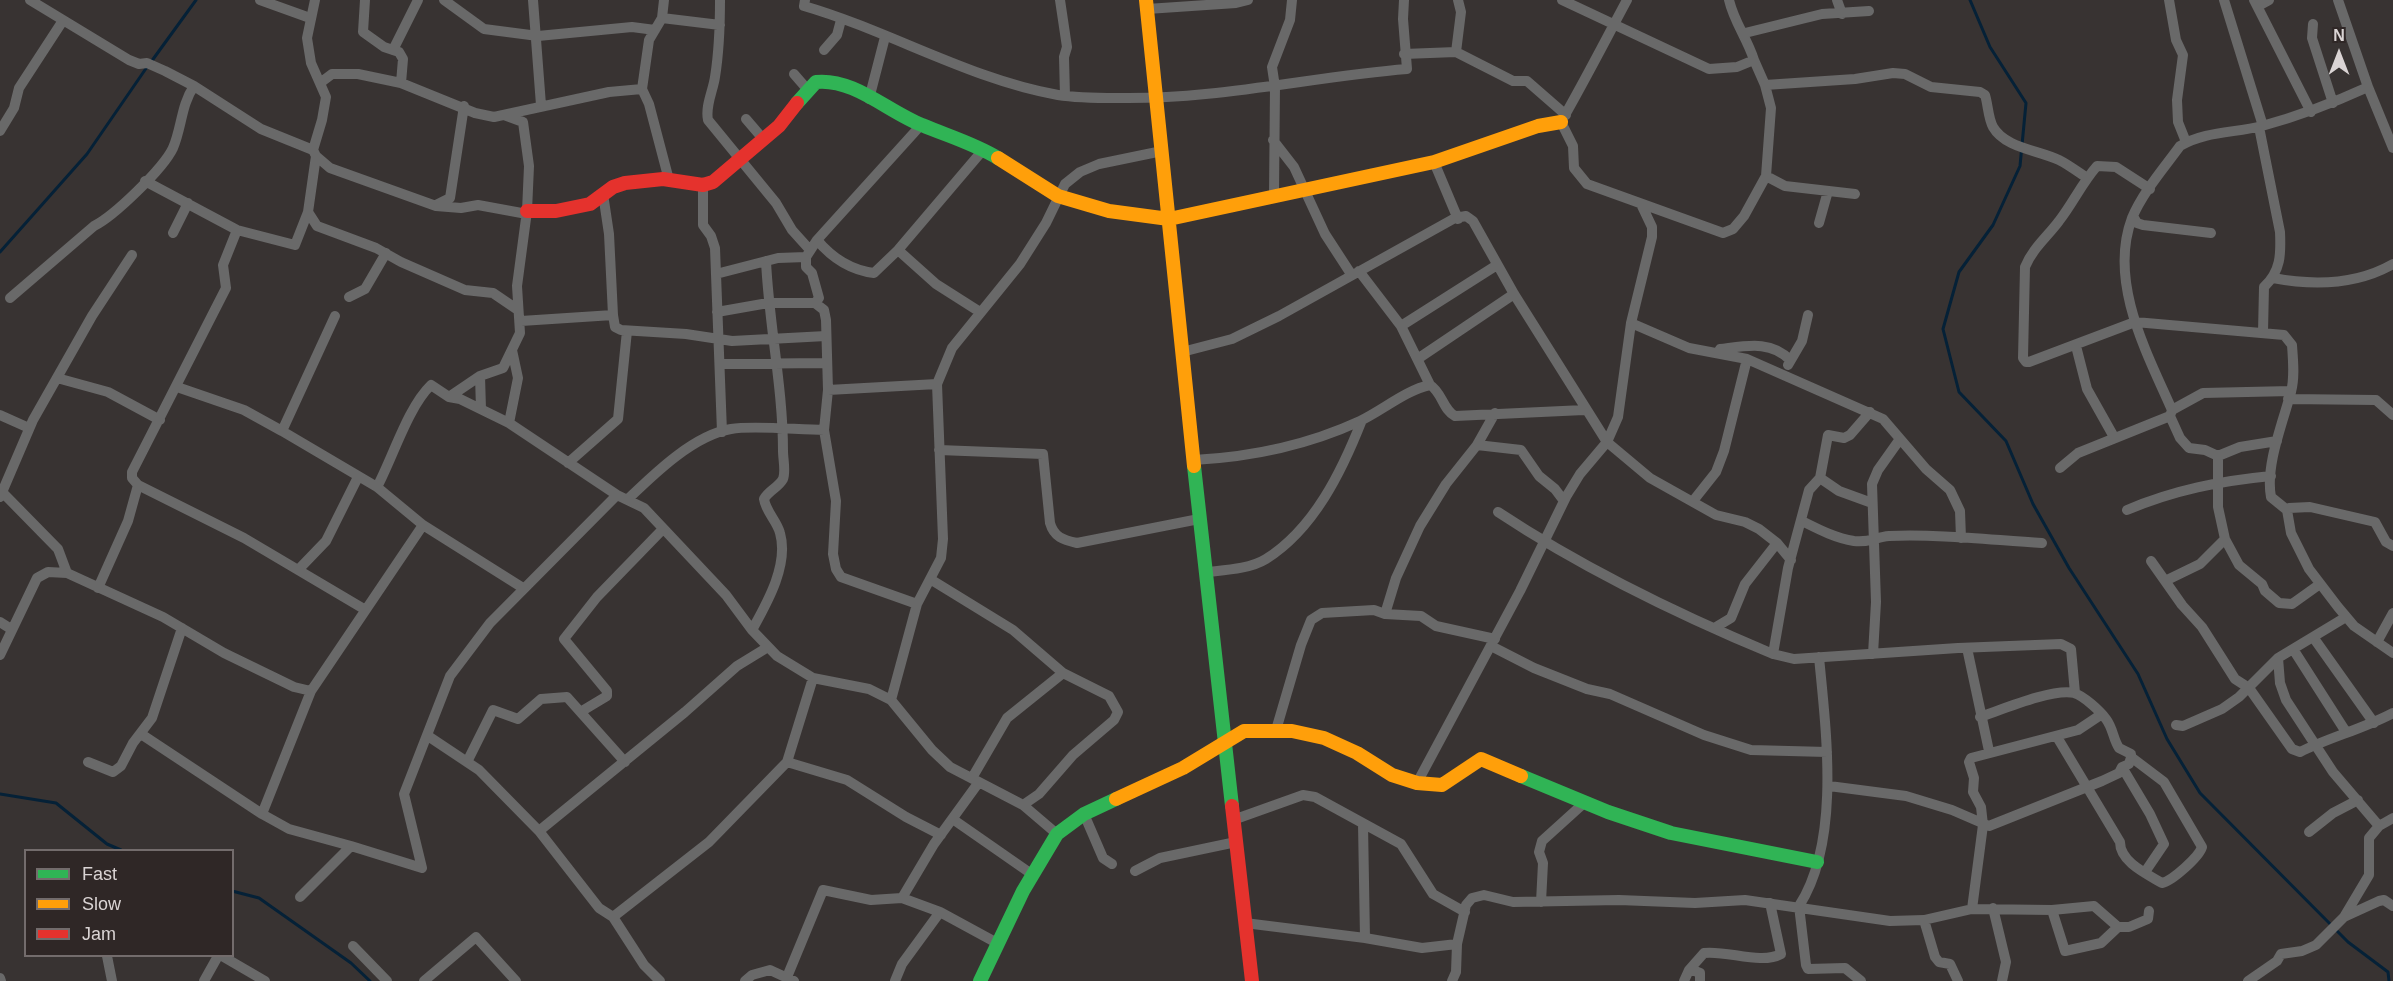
<!DOCTYPE html>
<html>
<head>
<meta charset="utf-8">
<style>
  body { margin:0 }
  #map { position:relative; width:2393px; height:981px; overflow:hidden; background:#383332; font-family:Arial,sans-serif }
  canvas { display:block }
  .legend { position:absolute; left:24px; top:849px; width:210px; height:108px; box-sizing:border-box; background:#2f2726; border:2px solid #736c6c; margin:0; padding:8px 10px; list-style:none; font-size:18px; color:#dad4d4 }
  .legend li { display:flex; align-items:center; gap:12px; height:30px }
  .legend b { width:30px; border:2px solid #736c6c }
  .north { position:absolute; left:2309px; top:24px; width:60px; height:60px; -webkit-text-stroke:4px #2f2726; paint-order:stroke; rotate:0deg; font-size:16px; font-weight:700; line-height:24px; text-align:center; color:#dad4d4 }
  .north::after { content:''; display:block; margin:auto; width:21px; height:27px; background:#dad4d4; clip-path:polygon(50% 0,100% 100%,50% 72%,0 100%) }
</style>
</head>
<body>
<div id="map">
<canvas width="2393" height="981"></canvas>
<ul class="legend">
<li><b style="height:8px;background:#30b455"></b>Fast</li>
<li><b style="height:8px;background:#ff9f0a"></b>Slow</li>
<li><b style="height:8px;background:#e5322d"></b>Jam</li>
</ul>
<div class="north">N</div>
</div>
<script>
const ctx = document.querySelector('canvas').getContext('2d');
ctx.lineJoin = 'round';
function stroke(path, color, width, dash) { ctx.strokeStyle = color; ctx.lineWidth = width; ctx.lineCap = dash ? 'butt' : 'round'; ctx.setLineDash(dash || []); ctx.stroke(path); }
const stream = new Path2D(`
  M1970 0 1990 47 2026 103 2020 166 1993 225 1959 272 1943 329 1959 392 2006 441 2033 504 2069 568 2138 674 2167 739 2200 793 2348 942 2388 972 2389 981
  M151 62 196 0
  M0 252 87 154 147 67
  M0 794 56 803 107 844 121 850
  M232 891 259 898 351 963 370 981`);
const street = new Path2D(`
  M30 0 129 60 139 64 147 63 165 71 194 86 261 129 313 150
  M260 0 310 18
  M365 0 363 32 384 47 399 52 403 59 401 83
  M444 0 484 29 538 36 632 27 655 30
  M533 0 541 105
  M664 0 662 18 649 40 642 89 649 104 669 180
  M720 0C720 26 719 52 715 77 713 91 705 106 708 120L776 203 792 230 810 250
  M805 0 804 6C890 31 969 79 1058 95 1077 98 1097 98 1117 98 1215 100 1310 77 1407 69L1403 19 1404 0
  M1060 0 1067 47 1064 57 1065 96
  M1562 0 1709 69 1737 67 1754 60 1765 85 1771 108 1766 176 1744 216 1733 229 1723 233 1587 184 1574 168 1573 146 1561 122C1584 82 1605 41 1627 0
  M1729 0C1734 22 1747 38 1754 60
  M1837 0 1842 14
  M2169 0 2176 40 2183 55 2177 100 2178 122 2186 142
  M2224 0 2263 126
  M2254 0 2311 112
  M2338 0 2368 87 2393 148
  M2258 6 2269 0
  M1147 9 1236 3 1248 0
  M662 18 720 25
  M2313 24 2312 38 2333 103
  M1745 33 1822 14 1869 11
  M393 50 418 0
  M824 50 837 35 841 20
  M1456 52 1461 12 1458 0
  M1404 54 1456 52 1513 81H1527L1566 115
  M794 74 807 89
  M320 83 332 74H358L401 83 475 113 494 117 609 92 642 89
  M1765 85 1855 79 1893 73 1905 74 1931 87 1980 92 1985 95C1988 104 1988 118 1993 127 2005 148 2038 150 2059 160 2069 165 2078 172 2087 178
  M869 99 885 37
  M746 119 764 140
  M2259 127 2280 232C2281 254 2281 271 2264 287L2263 332
  M0 131 14 108 19 88 62 22
  M1273 140 1294 167 1325 234 1351 274
  M316 156 330 168 436 206 461 208 478 205 527 214
  M1434 162 1458 219
  M1766 176 1785 186 1855 194
  M145 181 237 230 295 245 308 212 316 156 313 150 322 120 326 97 311 63 307 38 315 0
  M703 185V225L711 236 715 248 722 432
  M2150 189 2116 167 2097 166C2082 183 2073 203 2059 221 2048 236 2032 249 2025 267L2023 358 2026 362H2029L2135 322 2284 335 2292 345C2293 360 2295 377 2291 392 2283 422 2265 466 2271 497L2287 510 2291 533 2309 569 2338 607 2354 626 2393 653
  M603 194 609 234 613 315
  M1274 195 1275 87 1272 67 1290 20 1292 0
  M436 205 450 198 464 106
  M308 212 317 226 376 248 401 262 465 290 493 293 518 310
  M2133 216 2137 223 2143 225 2211 233
  M1819 223 1828 191
  M173 233 188 203
  M817 240C832 258 850 270 874 273L898 250 983 150
  M898 250 936 284 980 312
  M1359 271 1401 326 1430 385C1442 392 1443 410 1455 416L1584 410
  M716 274 778 258 806 257
  M2273 278C2315 286 2356 285 2393 264
  M349 297 365 289 386 253
  M10 298 94 226C114 216 163 169 173 148 182 127 181 105 194 86
  M717 312 768 303H815
  M521 321 613 315 615 327 621 330 686 334 732 341 826 336
  M1631 323 1689 348 1747 359 1883 419 1926 469 1950 490 1960 511 1961 538
  M1401 326 1497 265
  M2076 346 2087 389 2114 437
  M1720 349C1746 346 1771 340 1790 360
  M1182 352 1232 339 1279 316 1455 218 1466 216 1473 221 1514 294 1607 442 1650 478 1716 515 1745 522 1759 529 1777 543 1791 560
  M1419 358 1514 294
  M720 364 826 363
  M1788 365 1802 341 1808 315
  M480 376 481 409
  M57 378 108 392 160 420
  M177 387 244 410 282 431 377 487 423 525 523 588
  M828 390 937 384
  M449 397 480 376 503 368 520 333 517 286 527 211 529 166 523 122 504 115
  M2288 399 2376 400 2393 415
  M2172 410C2147 353 2108 282 2132 218 2143 192 2164 168 2180 146 2205 131 2235 133 2262 126 2299 116 2333 103 2368 87
  M0 415 29 428
  M509 423 518 378 512 350
  M282 431 335 316
  M1477 445 1521 450 1539 476 1555 489 1564 501
  M939 450 1043 454 1050 523C1054 537 1063 540 1077 543L1199 519
  M2218 456 2240 447 2277 441
  M1194 460C1251 457 1308 445 1360 421 1383 410 1406 390 1430 385
  M568 463 618 419 627 331
  M2060 468 2078 453 2170 416 2172 410 2203 393 2291 391
  M1820 478 1839 491 1872 503
  M138 485 244 538 364 609
  M377 487C393 457 408 407 431 385L449 397 460 399 509 423 617 495 644 508 726 595 752 630 777 656 813 678 869 689 891 700 932 750 950 767 1023 805 1057 834
  M3 493 58 549 67 573
  M0 497 33 420 92 316 132 255
  M628 499C655 473 694 435 731 429 754 425 799 430 824 430
  M1693 501 1716 472 1724 451 1747 359
  M2127 510C2174 490 2220 481 2271 476
  M2287 510 2289 508 2310 507 2375 522 2386 542 2393 546
  M1498 512C1584 569 1677 614 1773 654L1794 659 1958 648 2061 644 2071 649 2075 693
  M1802 521C1818 529 1835 538 1854 541 1870 543 1876 537 1889 536 1940 534 1991 540 2042 543
  M2225 539 2239 565 2262 584 2265 591 2279 603 2292 604 2320 584
  M2151 561 2182 605 2202 627 2235 679 2249 688 2292 749 2300 752C2330 737 2363 729 2393 713
  M299 569 326 541 358 477
  M1207 572C1225 570 1250 569 1266 559 1314 529 1342 471 1362 420
  M930 579 1013 630 1063 673 1109 696 1118 712 1114 720 1073 755 1039 794 1023 805
  M2165 581 2200 564 2225 539 2218 507V456L2205 450 2189 448 2180 438 2170 416
  M98 588 128 521 138 485 132 478V472L226 288 223 265 237 230
  M917 604 841 577 836 569 833 554 836 501 824 430 828 390 826 320 824 310 815 303 819 298 812 273 806 267V257L817 240 921 125
  M1385 614 1396 578 1420 526 1446 484 1477 445 1495 413
  M0 622 11 629
  M1716 627 1731 618 1745 584 1777 543
  M752 630C767 603 789 565 780 533 777 521 766 512 764 499 769 490 778 488 783 479 786 472 783 459 783 451 783 388 769 325 766 261
  M2313 637 2374 723
  M2377 642 2393 613
  M1491 646 1534 668 1587 689 1610 694 1704 735 1751 750 1827 752
  M1967 648 1989 751
  M2293 649 2346 732
  M1773 654 1788 568 1809 490 1820 478 1828 435 1844 438 1850 435 1870 412
  M1873 654 1876 602 1872 484 1878 470 1900 439
  M0 655 37 578 48 572 67 573 163 617 224 653 294 687 311 691
  M1819 657C1826 731 1841 841 1799 906L1806 965 1808 969 1845 968 1861 981
  M2278 658 2280 683 2286 700 2333 772 2379 826
  M891 700 917 604 941 558 943 539 937 384 952 348 1020 264 1046 223 1065 184 1080 172 1099 164 1162 151
  M582 711 607 696V691L564 639 597 597 662 530
  M1980 717C2001 710 2053 688 2074 693 2084 696 2100 711 2106 719 2113 728 2113 739 2119 748L2131 754V757L2164 782 2202 847C2199 857 2172 881 2162 883 2147 874 2120 862 2120 842L2057 737
  M2176 725 2183 726 2222 709 2239 697 2278 658 2346 617
  M1276 730 1301 645 1311 620 1322 613 1374 610 1385 614 1421 616 1436 626 1495 639
  M141 734 262 814 289 829 351 846
  M428 736 479 770 539 831 599 908 613 917 644 965 660 981
  M88 762 113 772 121 766 133 743 152 718 182 628
  M467 762 493 710 518 719 541 699 567 697 625 762
  M787 762 847 780 906 817 941 835
  M2122 767 2150 814 2164 844 2145 872
  M972 778 1007 718 1063 673
  M1417 783 1520 591 1566 497 1580 474 1607 442 1618 417 1631 323 1652 237V227L1642 206
  M1829 786 1906 796 1952 810 1989 826 2102 781 2119 773 2122 767 2129 764 2131 757
  M262 814 311 691 423 525
  M1084 814 1103 858 1112 864
  M954 820 1033 875
  M1233 820 1303 795 1315 797 1401 844 1433 894 1465 912
  M1363 824 1365 938
  M539 831 685 712 737 666 768 647
  M2309 832 2333 813 2358 800
  M1135 871 1160 858 1236 842
  M300 897 351 846 422 868 404 794 450 676 490 623 617 495
  M902 898 934 844 979 782
  M1541 902 1543 863 1539 852 1542 841 1584 803
  M1993 908 2006 962 2002 981
  M1972 909 1983 825 1981 807 1973 792 1974 778 1969 762 1971 758 2078 730 2102 714
  M2052 910 2065 951 2101 943 2118 927H2129L2148 919 2149 911
  M613 917 709 842 787 762 813 678
  M2344 917 2379 901 2384 900 2393 906
  M1924 920 1935 957 1939 962 1950 964 1958 981
  M1245 923 1365 938 1422 948 1457 944
  M353 946 387 981
  M107 956 112 981
  M222 956 265 981
  M1690 969 1700 973V981
  M787 977 823 890 871 900 902 898 940 912 997 943
  M0 978 1 981
  M204 981 218 956
  M424 981 476 937 516 981
  M745 981 752 975 770 970 794 981
  M895 981 902 964 940 912
  M1452 981 1456 972 1457 944 1466 905 1472 898 1484 895 1513 902 1619 900 1695 903 1745 900 1890 921 1924 920 1972 909 2052 910 2094 906 2118 927
  M1684 981 1689 970 1704 953C1727 950 1761 965 1781 954L1770 903
  M2248 981 2277 961 2281 954 2302 951 2316 945 2344 917 2369 875V838L2379 826 2393 818`);
const fast = new Path2D(`
  M797 103 816 82C854 78 888 112 922 125 948 136 973 143 998 158
  M1194 466 1232 806
  M1521 776 1608 812 1671 833 1817 862
  M980 981 1023 891 1057 834 1084 814 1116 799`);
const slow = new Path2D(`
  M1146 0 1194 466
  M998 158 1058 196 1109 211 1169 219 1434 162 1538 126 1561 122
  M1116 799 1183 768 1244 731H1292L1324 738 1357 753 1392 775 1417 783 1442 785 1481 759 1521 776`);
const jam = new Path2D(`
  M527 211H556L590 204 613 187 625 183 663 179 703 185 713 182 779 126 797 103
  M1232 806 1252 981`);
stroke(stream, '#052137', 3);
stroke(street, '#696969', 10);
stroke(fast, '#30b455', 14);
stroke(slow, '#ff9f0a', 14);
stroke(jam, '#e5322d', 14);
</script>
</body>
</html>
